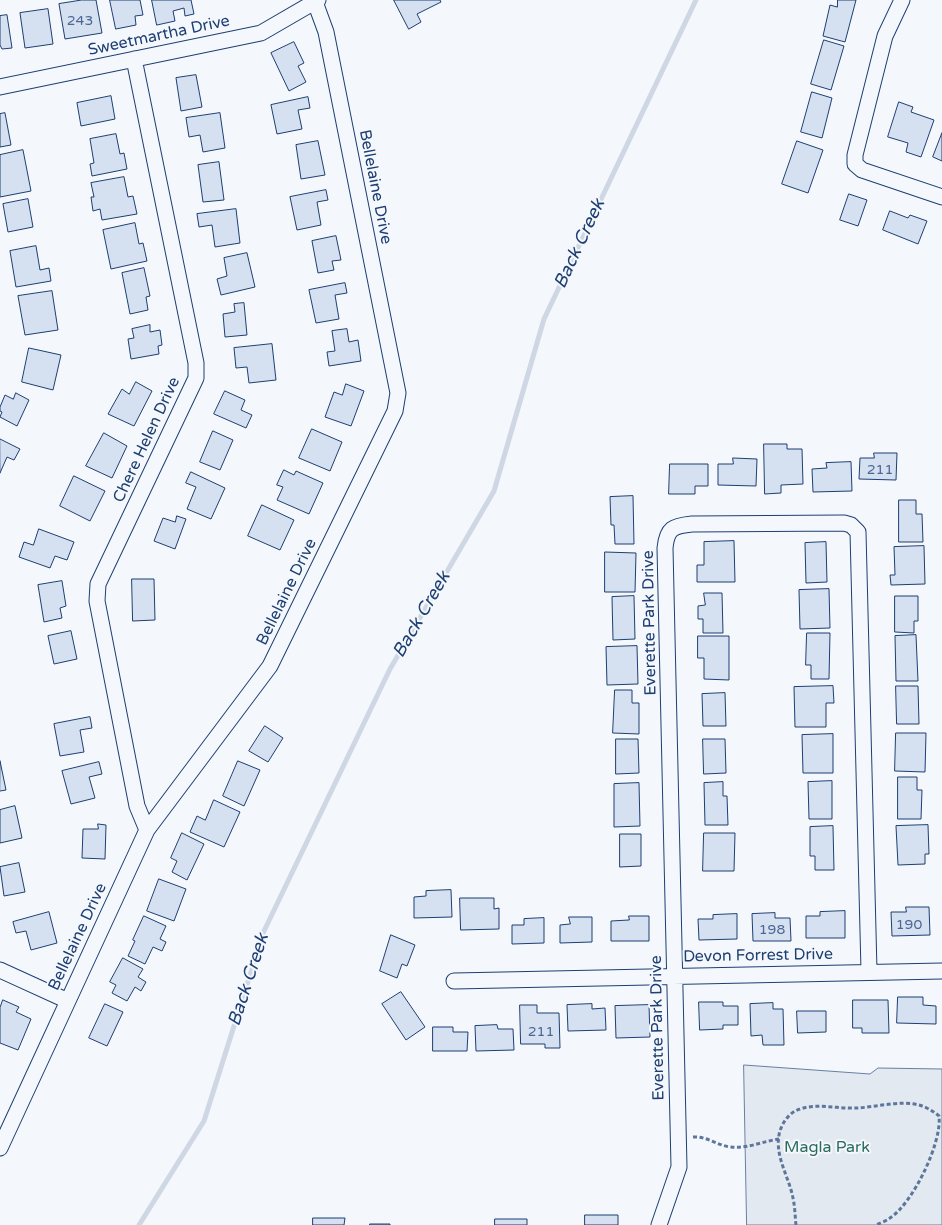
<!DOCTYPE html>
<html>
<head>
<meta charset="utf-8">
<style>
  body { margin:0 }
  canvas { display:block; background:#f4f7fb }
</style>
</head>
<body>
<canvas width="942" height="1225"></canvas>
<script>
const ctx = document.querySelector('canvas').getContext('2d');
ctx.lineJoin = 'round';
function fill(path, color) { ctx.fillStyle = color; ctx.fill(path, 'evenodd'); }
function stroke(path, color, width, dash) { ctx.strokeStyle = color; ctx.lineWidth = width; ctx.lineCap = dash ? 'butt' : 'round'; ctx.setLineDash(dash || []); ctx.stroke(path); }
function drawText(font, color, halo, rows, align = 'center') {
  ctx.font = font + ' "Varela Round",sans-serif'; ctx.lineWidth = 4; ctx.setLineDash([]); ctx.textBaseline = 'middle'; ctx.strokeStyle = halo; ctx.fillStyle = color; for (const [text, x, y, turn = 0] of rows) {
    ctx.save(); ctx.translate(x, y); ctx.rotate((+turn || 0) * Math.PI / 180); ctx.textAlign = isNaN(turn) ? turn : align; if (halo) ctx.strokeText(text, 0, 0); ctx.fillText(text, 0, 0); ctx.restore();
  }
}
const green = new Path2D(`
  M744 1065 870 1074 878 1068 942 1069V1225H747Z`);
const stream = new Path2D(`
  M139 1225 204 1121 264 931 390 669 494 491 544 319 696 0`);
const building = new Path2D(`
  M82 0H96L102 33 65 39 59 4Z
  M110 0H140L143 15 135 16 136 25 116 29Z
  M152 0H191L194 14 185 16 184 8 173 11 175 21 157 25Z
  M394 0H440L441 2 417 14 421 22 409 29Z
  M838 0H856L845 42 823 36 830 5 837 7Z
  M48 9 53 44 25 48 20 13Z
  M7 15 12 48 2 49 0 45V16Z
  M824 40 844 46 831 90 811 84Z
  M294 42 304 63 298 66 306 82 289 91 271 53Z
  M196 75 202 107 181 111 176 78Z
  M812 92 832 98 822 138 801 132Z
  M111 96 115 119 81 126 77 103Z
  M308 97 310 108 298 110 302 129 277 134 271 105Z
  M899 102 913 107 911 112 934 120 921 157 906 152 908 143 888 137Z
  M5 113 11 145 0 147V114Z
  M220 113 225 148 203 152 200 135 189 137 186 118Z
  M942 133V161L933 157Z
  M116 134 120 154 124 153 127 169 92 176 90 164 94 163 90 139Z
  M318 141 325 175 301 179 296 145Z
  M797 141 823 150 808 193 782 184Z
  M23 150 31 191 0 197V155Z
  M219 162 224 200 203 202 198 165Z
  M124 177 128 197 133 196 137 214 102 220 100 209 93 211 91 197H94L91 183Z
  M326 190 328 200 317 202 321 225 297 230 290 197Z
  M849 194 867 200 858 226 840 220Z
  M28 199 33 227 8 232 3 204Z
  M236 209 240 243 215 247 212 225 199 227 197 214Z
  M890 211 908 218 910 215 927 221 918 244 883 230Z
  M135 223 139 244 143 243 147 261 111 269 103 230Z
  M336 236 341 260 332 261 334 270 318 273 312 241Z
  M36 246 40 270 49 268 51 281 16 287 10 251Z
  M247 253 255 287 221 295 217 279 227 276 224 258Z
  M144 268 150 296 146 297 148 310 130 314 122 273Z
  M345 283 347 293 335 295 339 319 316 323 309 290Z
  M52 291 58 330 25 335 18 296Z
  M244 303 247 335 225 337 223 314 235 312 234 304Z
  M150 325V332L160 330 162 345 158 346 159 354 131 359 128 339 134 338 132 329Z
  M347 329 349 342 358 340 361 361 329 366 327 352 335 351 332 331Z
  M272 344 276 380 249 383 247 367 236 368 234 348Z
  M29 348 61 355 53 390 22 382Z
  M136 382 152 391 134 426 108 414 122 389 129 394Z
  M346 384 364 391 351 426 325 417 334 392 342 395Z
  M225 391 245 400 241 410 252 415 246 428 214 414Z
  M16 393 29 400 17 426 0 417 2 412 0 411V407L5 395 13 399Z
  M312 429 342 442 330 471 299 458Z
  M213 431 233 440 220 470 200 462Z
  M104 433 127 446 112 478 86 466Z
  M0 439 20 449 14 460 7 457 0 473Z
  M764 444H787V449H802L803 484 781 485V493L765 494Z
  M874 453H897L896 480 859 479 860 458H874Z
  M733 458 757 459 756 486 718 485V464H733Z
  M851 462 852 491 813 492 812 469 827 468 826 463Z
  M670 464H708V486H695V494H669Z
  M284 470 294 475 296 471 323 483 309 514 277 500 283 487 277 485Z
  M191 472 225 488 211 519 187 509 196 487 186 483Z
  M74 476 105 491 90 521 60 506Z
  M633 496 634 544H615L614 525H611L610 497Z
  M899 500H916V514H922L923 542H899Z
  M262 505 294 520 280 550 248 536Z
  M177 516 186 519 175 549 154 541 163 518 175 522Z
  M39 529 74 542 67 560 55 556 50 568 19 557 24 542 33 545Z
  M734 541 735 582H697V565H704V542Z
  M826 542 827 582 806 583 805 543Z
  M924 546 925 584 891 585 890 575H895L894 547Z
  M605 552 636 553 635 592H605Z
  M132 579H154L155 620 133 621Z
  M62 581 66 606 60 608 62 618 44 622 38 585Z
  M829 589 830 628 800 629 799 590Z
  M704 593H722L723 633H703V619H698V606L705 605Z
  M634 596 635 639 613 640 612 597Z
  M895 596H918V621H914V633L895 632Z
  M71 631 77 659 54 664 48 636Z
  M807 633H830L829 679H811V665H806Z
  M916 635 918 681H896L895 636Z
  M698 636H729V680L704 679V658H698Z
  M637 646 638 684 607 685 606 647Z
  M833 686 834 703H826V727H795L794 687Z
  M896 686H918L919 724H897Z
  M615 690H632V703H639V734L613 733Z
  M725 693 726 726H703L702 694Z
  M90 717 92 728 80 730 84 752 60 756 54 724Z
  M265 726 283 738 268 762 249 751Z
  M896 733H926L925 772 895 771Z
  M833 734V773H803L802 735Z
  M616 739H638L639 773 616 774Z
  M703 739H725L726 773 704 774Z
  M0 761 6 790 0 791Z
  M238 761 260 770 244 806 223 796Z
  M99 762 102 774 89 777 95 798 71 804 62 771Z
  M898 777H917V790H922L921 819H898Z
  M832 781V819H809L808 782Z
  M723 782V796H727L728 825H705L704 783Z
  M639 783 640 826 614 827V784Z
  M214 800 240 812 224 847 190 832 197 816 205 820Z
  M15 806 22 838 0 843V810Z
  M98 824 106 825 105 859 82 858 83 829H98Z
  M928 825 929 854H925V864L898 865 896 826Z
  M833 826 834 870H815V856H810V827Z
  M182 833 204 844 187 880 172 872 177 861 171 858Z
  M704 833H735L734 871H703Z
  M620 834H641V866L620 867Z
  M19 863 25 892 4 896 0 867Z
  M159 879 186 889 174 921 147 911Z
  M451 890 452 917 414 918V897L426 896V891Z
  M460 898H494V909L499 908V929L461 930Z
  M906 907H929L930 935 892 936 891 912H906Z
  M845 911V938H806V916H820V912Z
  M49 912 57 943 31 950 26 931 16 933 13 922Z
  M775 913V918H790L791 941H753L752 914Z
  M737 914V939L699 940 698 919H713V915Z
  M144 916 166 926 160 939 166 942 162 951 153 947 145 964 128 956 135 941 133 940Z
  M629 916H649V941H611V921L629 920Z
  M569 917H592V942L560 943V925L570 924Z
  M544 918V943L512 944V925H524V919Z
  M391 935 415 945 407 966 402 964 397 978 380 971Z
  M123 958 143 969 138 977 146 982 141 991 135 987 127 1001 112 993 116 985 110 982Z
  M401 992 425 1027 406 1040 382 1004Z
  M898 997H923V1005L936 1006V1024L897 1023Z
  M3 1000 19 1007 16 1012 31 1019 18 1050 0 1043V1008Z
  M853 1000H888L889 1033H862V1028H853Z
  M699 1002H723V1006H738V1025H723V1029L700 1030Z
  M773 1003V1009H783L784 1045H763L762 1035 751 1036 750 1004Z
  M105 1004 123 1012 107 1046 89 1038Z
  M592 1004V1009L605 1008 606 1030 568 1031 567 1005Z
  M520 1005H537V1013H559L560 1048H545V1044H521Z
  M649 1005 650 1037 616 1038 615 1006Z
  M797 1011H826V1032L798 1033Z
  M497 1025 498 1029H513L514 1050 476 1051 475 1026Z
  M433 1027H453V1032H468L467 1051H433Z
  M585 1215H618V1225H585Z
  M313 1218H345L344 1225H313Z
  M495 1219H527V1225H495Z
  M370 1224H390V1225H370Z`);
const path = new Path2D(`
  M693 1137C707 1136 718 1146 731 1147 747 1149 764 1141 779 1139
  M796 1225C795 1216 795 1207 793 1198 789 1177 775 1157 779 1135 781 1124 789 1112 800 1109 818 1103 838 1109 857 1108 877 1107 900 1100 919 1105 926 1107 933 1111 939 1116 942 1143 913 1203 890 1218 886 1221 880 1223 876 1225`);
const street = new Path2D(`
  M902 0 885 36 855 155V164L862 170 942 197
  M134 59 196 363V378L98 584 97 601 137 806 147 830
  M0 87 261 33 318 0
  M0 970 68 1001
  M454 981 942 971
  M0 1148 147 830 270 666 395 411 398 393 326 32 315 2
  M659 1225 679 1167 665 548C667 528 673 526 692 524L844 523 851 525 858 532 869 971`);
const numberNames = [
  ["243",80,21],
  ["211",880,470],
  ["190",909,925],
  ["198",772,930],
  ["211",541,1032]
];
const streetNames = [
  ["Sweetmartha Drive",159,36,-12],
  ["Bellelaine Drive",375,187,79],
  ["Chere Helen Drive",147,440,-65],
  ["Bellelaine Drive",287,592,-64],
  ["Everette Park Drive",650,623,-91],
  ["Bellelaine Drive",78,937,-65],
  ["Devon Forrest Drive",758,956,-1],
  ["Everette Park Drive",658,1028,-91]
];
const parkNames = [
  ["Magla Park",827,1148]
];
const waterNames = [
  ["Back Creek",580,244,-65],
  ["Back Creek",422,615,-60],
  ["Back Creek",249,980,-72]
];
fill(green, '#e3e9f0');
stroke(green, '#687fa3', 1);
stroke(stream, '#cfd7e4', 5);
fill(building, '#d5e0f0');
stroke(building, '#1d3f73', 1);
stroke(street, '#1d3f73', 17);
stroke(path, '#5e769c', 3, [4, 2.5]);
stroke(street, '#f4f7fb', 15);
drawText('14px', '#4b6792', null, numberNames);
drawText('16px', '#1d3f73', '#f4f7fb', streetNames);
drawText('16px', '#2c6c60', '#f4f7fb', parkNames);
drawText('italic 18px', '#1d3f73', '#f4f7fb', waterNames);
</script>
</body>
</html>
